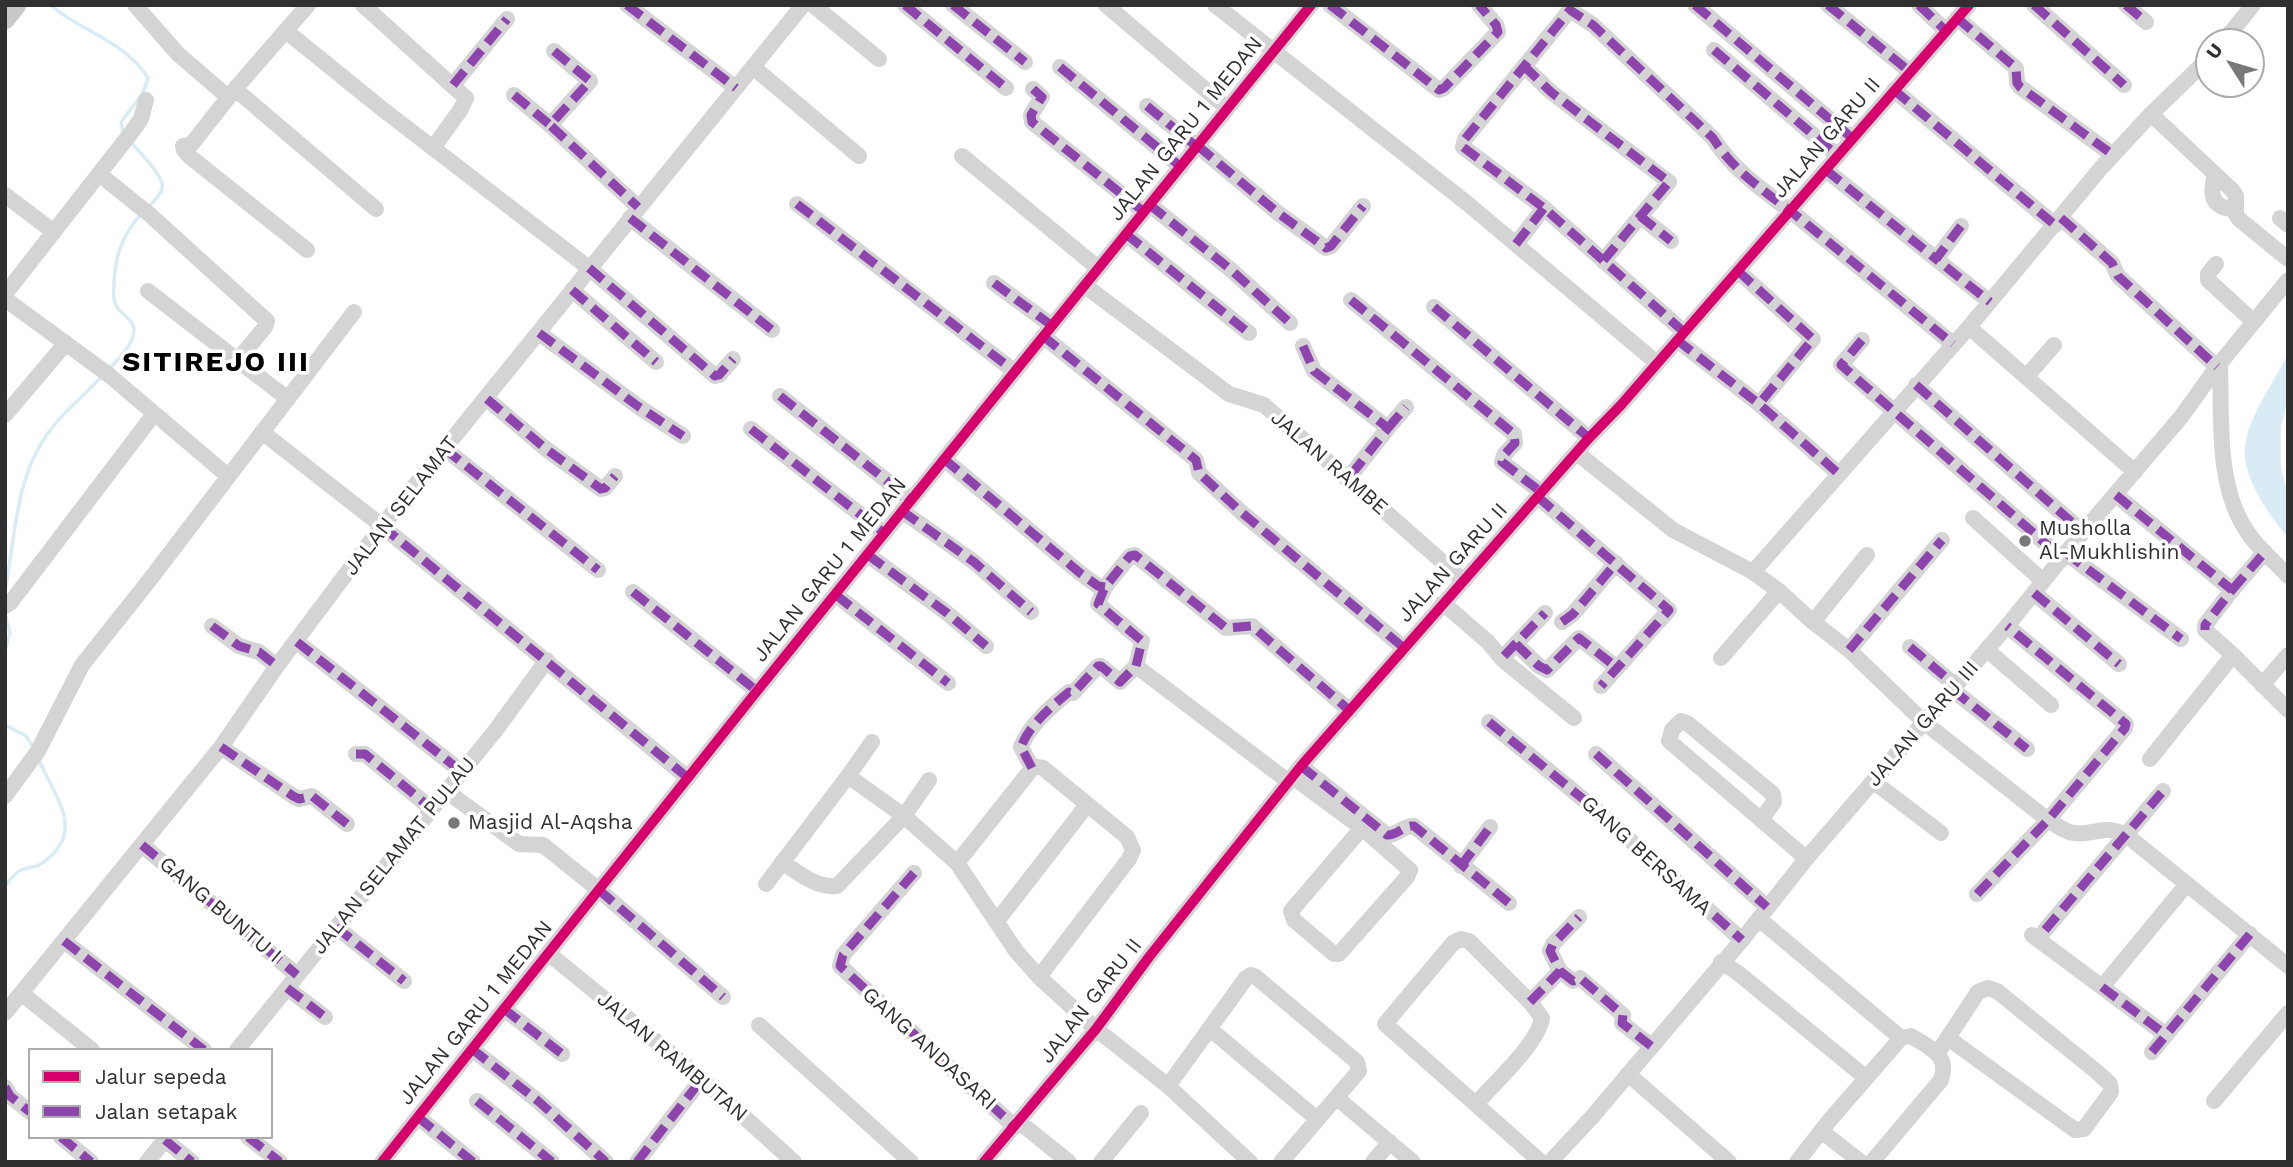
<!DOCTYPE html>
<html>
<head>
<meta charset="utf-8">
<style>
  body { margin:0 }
  #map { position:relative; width:2293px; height:1167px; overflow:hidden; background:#fff; font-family:"Work Sans",sans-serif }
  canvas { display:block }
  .frame { position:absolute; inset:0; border:7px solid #303030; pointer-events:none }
  .legend { position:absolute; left:28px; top:1048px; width:245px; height:91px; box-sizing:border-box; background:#fff; border:2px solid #acacac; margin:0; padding:9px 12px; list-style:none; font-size:21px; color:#303030 }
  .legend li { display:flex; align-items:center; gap:14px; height:35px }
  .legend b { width:35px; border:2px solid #acacac }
  .north { position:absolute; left:2195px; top:28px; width:70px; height:70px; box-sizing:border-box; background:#fff; border:2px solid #acacac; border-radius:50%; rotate:307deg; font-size:19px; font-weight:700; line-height:28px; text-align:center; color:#303030 }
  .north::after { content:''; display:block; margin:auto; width:24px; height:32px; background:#787878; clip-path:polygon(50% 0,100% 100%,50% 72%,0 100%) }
</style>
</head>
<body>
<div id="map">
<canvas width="2293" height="1167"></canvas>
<div class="frame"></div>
<ul class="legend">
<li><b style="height:9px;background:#d6006c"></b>Jalur sepeda</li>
<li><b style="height:9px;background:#8e44ad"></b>Jalan setapak</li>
</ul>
<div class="north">U</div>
</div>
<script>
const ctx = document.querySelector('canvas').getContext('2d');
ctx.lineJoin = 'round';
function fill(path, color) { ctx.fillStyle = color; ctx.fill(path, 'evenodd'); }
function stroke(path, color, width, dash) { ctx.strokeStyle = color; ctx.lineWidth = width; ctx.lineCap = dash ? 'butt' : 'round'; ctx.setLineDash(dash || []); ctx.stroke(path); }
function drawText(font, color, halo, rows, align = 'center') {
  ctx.font = font + ' "Work Sans",sans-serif'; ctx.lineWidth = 7; ctx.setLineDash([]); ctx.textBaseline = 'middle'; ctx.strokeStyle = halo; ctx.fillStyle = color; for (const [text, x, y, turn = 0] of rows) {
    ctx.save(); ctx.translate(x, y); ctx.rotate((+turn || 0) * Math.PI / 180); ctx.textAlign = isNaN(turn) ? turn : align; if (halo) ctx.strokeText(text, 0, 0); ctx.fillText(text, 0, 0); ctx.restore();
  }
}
const water = new Path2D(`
  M2288 353V398L2281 427V468L2288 496V537C2269 516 2241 475 2245 446 2248 417 2275 381 2288 353Z`);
const stream = new Path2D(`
  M50 5C82 32 125 41 148 78L143 93 121 122 123 132
  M130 141C138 151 166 177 162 189 160 196 152 203 148 208
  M110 368C119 358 133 345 134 331 134 318 120 315 116 305 112 298 114 290 114 283 115 255 123 234 142 213
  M5 590C15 540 15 483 44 439 59 415 83 397 102 376
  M5 614 10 633 5 650
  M5 725 26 736 34 748
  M5 886C9 881 15 873 21 870 28 867 34 868 41 864 88 832 55 798 38 758`);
const minor = new Path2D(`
  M135 5 178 54 228 97
  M363 5 466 98 461 109 433 148
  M627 5 736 88
  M813 5 879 59
  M905 5 1006 88
  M953 5 1025 62
  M1106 5 1227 108
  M1215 5 1468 204 1657 363
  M1330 5 1439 90 1444 88 1498 32 1496 25 1479 5
  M1695 5 1852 138
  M1828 5 1909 71
  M1919 5 1946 31
  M2034 5 2124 85
  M2126 5 2146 22
  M1957 18 2016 68 2017 83 2020 87 2113 155
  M286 31 381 108 589 268 715 376 719 375 733 359
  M2223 42 2253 5
  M1714 50 1838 156
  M554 51 590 81 550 125 638 207
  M1524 66 1551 92 1669 182 1603 261
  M753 67 859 156
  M1060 67 1181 167
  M453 85 507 19
  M235 89 376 209
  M1033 89 1042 97 1031 115 1032 122 1144 212
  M1894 90 2055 225
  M514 95 550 125
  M1147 106 1197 147
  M2151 114 2232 190 2236 196V215L2240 220 2288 259
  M1198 146 1278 213 1326 248 1331 246 1363 206
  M962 156 1098 268
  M1826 170 1936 259
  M99 174 149 214 267 321 265 327 237 361
  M2215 174C2210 196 2210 207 2236 210
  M5 195 54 232
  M797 204 1014 371
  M1150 205 1230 269 1290 323
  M1640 216 1671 241
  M630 218 772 330
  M2061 218 2112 263 2118 276 2217 367
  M2280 218 2288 225
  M1961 226 1936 259 1990 302
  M1126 234 1249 333
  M1516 244 1544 208
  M307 250 189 156 184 150 183 146 191 145 235 89 308 5
  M2216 264 2208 274V280L2254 322
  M1738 271 1813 339 1759 404
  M994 283 1051 325
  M1084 285 1229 394 1264 405 1463 580
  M572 290 656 362
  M148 291 288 399
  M5 294 131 133 141 119 146 100
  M5 299 109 375 228 476
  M1351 300 1514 434 1515 443 1504 455 1502 462 1541 492
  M1434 307 1589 438
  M1969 327 2135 472
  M1684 332 1544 208 1463 147 1465 139 1570 10 1593 25 1713 138C1735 174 1771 195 1803 221 1853 262 1903 303 1953 344
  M539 333 639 407 683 436
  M1043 336 1196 460 1199 473 1241 512 1404 648
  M1677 340 1759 404 1839 474
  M1862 340 1841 365 2062 558
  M1303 346 1314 371 1388 428 1347 480
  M2220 364C2222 419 2215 491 2251 537 2261 551 2276 563 2288 576
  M2027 376 2054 345
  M1916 385 2083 532
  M780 396 911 500
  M487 399 546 449 601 489 605 488 615 476
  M5 415 66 343
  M1388 428 1406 407
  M751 429 884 533
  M262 432 382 526 688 778
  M445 449 598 570
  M1577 453 1673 530 1753 572 1779 591 1813 622 1849 650 1925 723 2048 820C2057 825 2064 832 2074 833 2094 836 2101 824 2125 834L2288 966
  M944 459 1080 573 1098 586 1105 587
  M2116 495 2232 590 2205 625V630L2233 655 2288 710
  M1538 497 1669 610 1601 686
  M902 511 974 562 1031 612
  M1973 518 2043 581
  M2066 553 2181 639
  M868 555 947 613 986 646
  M1753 572 1969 327 2101 168 2151 114 2209 58
  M2232 590 2265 552
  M633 592 757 691
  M2034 593 2119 664
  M836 595 948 683
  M1443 603 1488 642 1502 659 1574 718
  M5 606 11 602 154 414
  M1562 622 1573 614 1616 563
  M1813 622 1867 555
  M212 626 239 646 259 652 277 666
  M297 642 462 772
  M1516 644 1539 666 1547 670 1579 638 1616 667
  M1910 647 1956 686
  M1849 650 1942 540
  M1987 650 2051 705
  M1508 652 1545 613
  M1721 658 1779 591
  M1136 666 1289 782
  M2262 685 2288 655
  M1953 690 2027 749
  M1489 722 1594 808 1742 940
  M221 747 293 796 299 799 312 796 347 824
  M356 754H365L432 809
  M1596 754 1767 907
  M2150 759 2233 655
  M1301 766 1387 835C1397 836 1403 825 1414 826L1509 903
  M1032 768 1021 747C1029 725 1052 706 1069 692L1073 693 1098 666H1101L1120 682 1136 666 1142 641 1098 604 1105 587 1130 556 1135 555 1226 628 1252 626 1350 711
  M848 776 904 816 957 863 1016 951 1039 977 1096 1029 1168 1086 1250 1162
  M1293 777 1362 828 1410 870 1407 877 1339 954H1334L1294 920 1291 911 1362 828
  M1874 782 1941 833
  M446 791 519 844 543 845 599 890 723 997
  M5 796 38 751 82 665 148 582 354 312
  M1761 820 1774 802 1773 794 1687 723 1681 721 1672 730 1669 741 1800 853 1806 859
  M142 845 297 975
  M782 862C799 873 816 888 837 886L904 816 929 780
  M957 863 1034 766 1043 768 1127 837 1133 850 1129 859 1039 977
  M1461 866 1490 827
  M914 873 843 955 840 966 1015 1127
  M766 884 848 776 872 742
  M1977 894 2048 820 2125 728 2126 724 2007 626
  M1759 919 1901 1038
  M997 921 1087 805
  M336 927 404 981
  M2045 930 2163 791
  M2032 935 2102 987 2187 884
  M64 941 204 1050
  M548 953 702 1079 794 1162
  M1721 962 1738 973 1859 1072
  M1560 971 1573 981 1580 978 1623 1015 1622 1023 1651 1046
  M2102 987 2166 1035
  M287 988 325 1017
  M21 993 92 1050
  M1530 1002 1560 971 1550 951 1553 944 1579 917
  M504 1009 562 1054
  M5 1013 221 747 277 666 382 526 803 5
  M759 1025 911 1162
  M1210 1029 1317 1119
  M472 1049 538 1101 606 1162
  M237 1050 495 731 547 660
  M2152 1052 2250 934
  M1937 1054 1978 992 1988 988 1997 991 2097 1072 2110 1084 2111 1092 2084 1129 2075 1130 1948 1038
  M1628 1074 1729 1162
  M1168 1086 1246 978 1251 975 1256 977 1357 1062 1359 1071 1281 1162
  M5 1087 10 1096 30 1112
  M1337 1098 1413 1162
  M477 1101 552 1162
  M2214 1101 2288 1013
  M1476 1104C1494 1083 1538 1044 1542 1018L1530 1002 1469 941 1461 939 1453 943 1385 1024 1541 1162
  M418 1117 473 1162
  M1019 1122 1069 1162
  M1821 1131 1861 1162
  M61 1137 91 1162
  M248 1137 280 1162
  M165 1140 192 1162
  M147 1162 167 1137
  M382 1162 757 691 1311 5
  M637 1162 702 1079
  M984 1162 1096 1029 1149 957 1301 766 1589 438 1621 405 1969 5
  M1101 1162 1141 1113
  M1373 1162 1390 1142
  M1550 1162 1592 1117 1742 940 1806 859 2007 626 2083 532 2181 417 2217 367 2288 280
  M1797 1162 1829 1121 1901 1038 1911 1036C1930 1048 1950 1055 1941 1080L1872 1162`);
const major = new Path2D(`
  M5 20 17 5`);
const quiet = new Path2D(`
  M627 5 736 88
  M905 5 1006 88
  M953 5 1025 62
  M1330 5 1439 90 1444 88 1498 32 1496 25 1479 5
  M1695 5 1852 138
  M1828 5 1909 71
  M1919 5 1946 31
  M2034 5 2124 85
  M2126 5 2146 22
  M1957 18 2016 68 2017 83 2020 87 2113 155
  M1714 50 1838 156
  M554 51 590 81 550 125 638 207
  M1524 66 1551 92 1669 182 1603 261
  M1060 67 1181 167
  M453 85 507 19
  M1033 89 1042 97 1031 115 1032 122 1144 212
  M1894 90 2055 225
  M514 95 550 125
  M1147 106 1197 147
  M1198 146 1278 213 1326 248 1331 246 1363 206
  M1826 170 1936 259
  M797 204 1014 371
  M1150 205 1230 269 1290 323
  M1640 216 1671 241
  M630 218 772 330
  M2061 218 2112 263 2118 276 2217 367
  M1961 226 1936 259 1990 302
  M1126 234 1249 333
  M1516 244 1544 208
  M589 268 715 376 719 375 733 359
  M1738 271 1813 339 1759 404
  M994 283 1051 325
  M572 290 656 362
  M1351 300 1514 434 1515 443 1504 455 1502 462 1541 492
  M1434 307 1589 438
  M1684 332 1544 208 1463 147 1465 139 1570 10 1593 25 1713 138C1735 174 1771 195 1803 221 1853 262 1903 303 1953 344
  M539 333 639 407 683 436
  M1043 336 1196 460 1199 473 1241 512 1404 648
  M1677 340 1759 404 1839 474
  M1862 340 1841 365 2062 558
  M1303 346 1314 371 1388 428 1347 480
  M1916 385 2083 532
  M780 396 911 500
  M487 399 546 449 601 489 605 488 615 476
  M1388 428 1406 407
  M751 429 884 533
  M445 449 598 570
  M944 459 1080 573 1098 586 1105 587
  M2116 495 2232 590 2205 625V630
  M1538 497 1669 610 1601 686
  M902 511 974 562 1031 612
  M382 526 688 778
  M2066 553 2181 639
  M868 555 947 613 986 646
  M2232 590 2265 552
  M633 592 757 691
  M2034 593 2119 664
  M836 595 948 683
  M1562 622 1573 614 1616 563
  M212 626 239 646 259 652 277 666
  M297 642 462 772
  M1516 644 1539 666 1547 670 1579 638 1616 667
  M1910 647 1956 686
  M1849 650 1942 540
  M1504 656 1545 613
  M1953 690 2027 749
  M1489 722 1594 808 1742 940
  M221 747 293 796 299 799 312 796 347 824
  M356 754H365L432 809
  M1596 754 1767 907
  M1301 766 1387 835C1397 836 1403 825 1414 826L1509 903
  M1032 768 1021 747C1029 725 1052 706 1069 692L1073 693 1098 666H1101L1120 682 1136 666 1142 641 1098 604 1105 587 1130 556 1135 555 1226 628 1252 626 1350 711
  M142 845 297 975
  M1461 866 1490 827
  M914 873 843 955 840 966 1015 1127
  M599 890 723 997
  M1977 894 2048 820 2125 728 2126 724 2007 626
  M336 927 404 981
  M2045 930 2163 791
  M64 941 204 1050
  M1560 971 1573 981 1580 978 1623 1015 1622 1023 1651 1046
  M2102 987 2166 1035
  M287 988 325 1017
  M1530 1002 1560 971 1550 951 1553 944 1579 917
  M504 1009 562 1054
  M472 1049 538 1101 606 1162
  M2152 1052 2250 934
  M5 1087 10 1096 30 1112
  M477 1101 552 1162
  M418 1117 473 1162
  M61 1137 91 1162
  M248 1137 280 1162
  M165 1140 192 1162
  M637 1162 702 1079`);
const cycleway = new Path2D(`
  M382 1162 757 691 1311 5
  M984 1162 1096 1029 1149 957 1301 766 1589 438 1621 405 1969 5`);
const markers = [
  [2025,541,7,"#787878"],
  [454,823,7,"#787878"]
];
const streetNames = [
  ["JALAN GARU 1 MEDAN",1186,129,-51],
  ["JALAN GARU II",1827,138,-49],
  ["JALAN RAMBE",1329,463,41],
  ["JALAN SELAMAT",401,506,-52],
  ["JALAN GARU II",1453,563,-48],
  ["JALAN GARU 1 MEDAN",830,570,-51],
  ["JALAN GARU III",1923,724,-49],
  ["JALAN SELAMAT PULAU",394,856,-51],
  ["GANG BERSAMA",1646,856,42],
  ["GANG BUNTU I",220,910,40],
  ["JALAN GARU II",1091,1001,-52],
  ["JALAN GARU 1 MEDAN",476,1013,-51],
  ["GANG ANDASARI",929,1049,42],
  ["JALAN RAMBUTAN",672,1057,40]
];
const poiNames = [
  ["Musholla",2039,529],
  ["Al-Mukhlishin",2039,553],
  ["Masjid Al-Aqsha",468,823]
];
const districtNames = [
  ["SITIREJO III",216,363]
];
fill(water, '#d9ebf4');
stroke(stream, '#d9ebf4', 3.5);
stroke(minor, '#d4d4d4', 16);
stroke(major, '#c8c8c8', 19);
stroke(quiet, '#8e44ad', 9, [18, 9]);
stroke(cycleway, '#d6006c', 10);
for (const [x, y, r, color] of markers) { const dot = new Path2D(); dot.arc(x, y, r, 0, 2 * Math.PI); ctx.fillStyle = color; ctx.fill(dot); stroke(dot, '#fff', 2.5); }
drawText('21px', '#303030', '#fff', streetNames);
drawText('21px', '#303030', '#fff', poiNames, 'left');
ctx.letterSpacing = '2px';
drawText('bold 28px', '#000', '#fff', districtNames);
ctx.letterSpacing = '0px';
</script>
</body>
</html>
